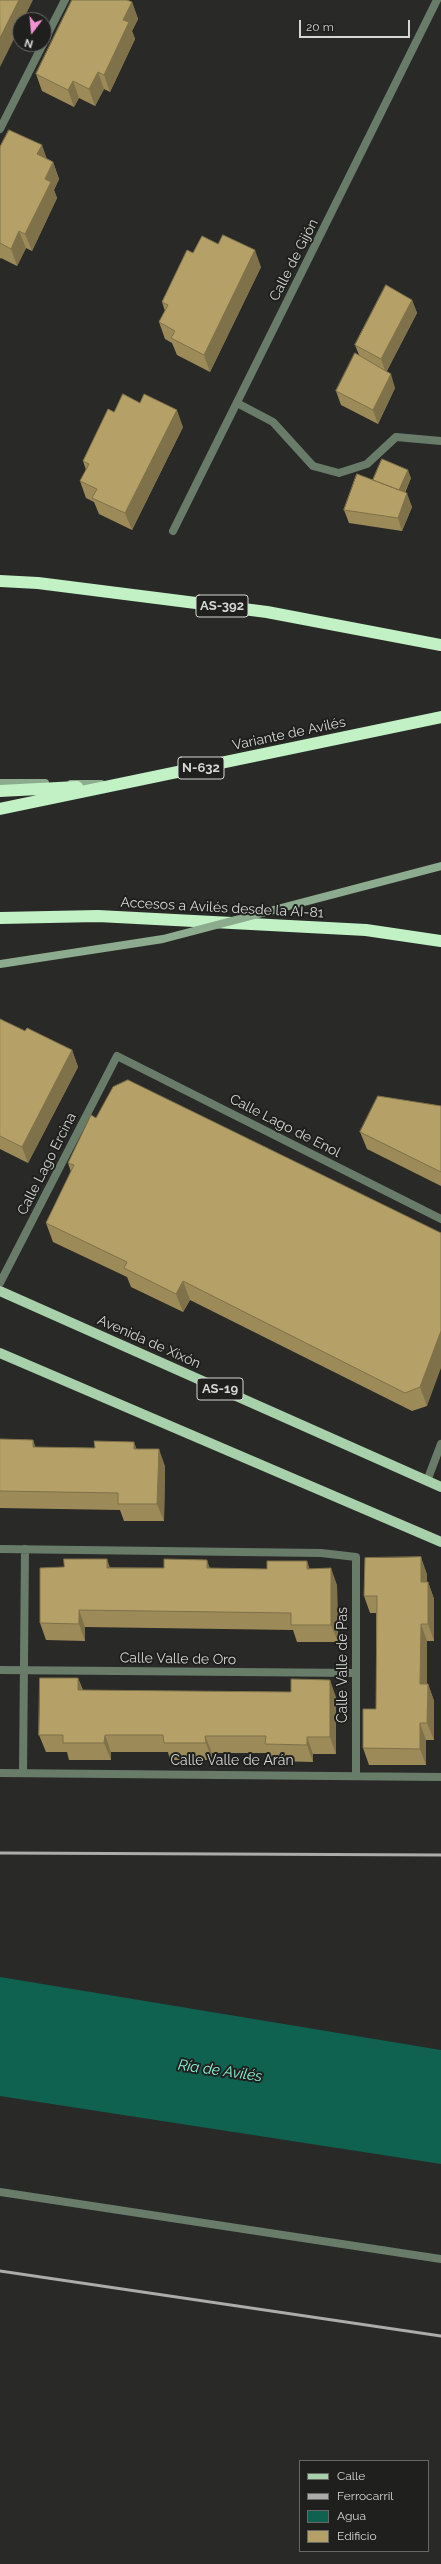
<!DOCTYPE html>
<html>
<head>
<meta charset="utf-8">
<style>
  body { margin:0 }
  #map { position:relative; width:441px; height:2564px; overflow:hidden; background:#292a27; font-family:Raleway,sans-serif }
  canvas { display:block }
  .legend { position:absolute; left:299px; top:2460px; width:130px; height:92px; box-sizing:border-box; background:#1f201e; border:1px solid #686967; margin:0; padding:5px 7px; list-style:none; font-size:12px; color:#d6d7d5 }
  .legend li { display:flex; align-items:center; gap:8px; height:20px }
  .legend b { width:20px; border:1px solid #686967 }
  .north { position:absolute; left:12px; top:12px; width:40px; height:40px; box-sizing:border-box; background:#1f201e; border:1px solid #686967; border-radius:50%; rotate:196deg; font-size:11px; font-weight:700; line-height:16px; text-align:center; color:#d6d7d5 }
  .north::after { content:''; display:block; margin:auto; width:14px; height:18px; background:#f491d3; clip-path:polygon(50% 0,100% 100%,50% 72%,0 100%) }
  .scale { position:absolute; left:299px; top:20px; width:111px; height:18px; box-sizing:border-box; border:2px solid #d6d7d5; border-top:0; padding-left:5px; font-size:12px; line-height:14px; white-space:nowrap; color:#d6d7d5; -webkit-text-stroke:3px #1f201e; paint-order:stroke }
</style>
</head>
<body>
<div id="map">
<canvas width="441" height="2564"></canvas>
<ul class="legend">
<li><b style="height:5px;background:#a8d0aa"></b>Calle</li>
<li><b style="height:5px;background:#acadab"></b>Ferrocarril</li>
<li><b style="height:11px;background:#0f6150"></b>Agua</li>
<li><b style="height:11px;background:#b5a168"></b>Edificio</li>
</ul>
<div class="north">N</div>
<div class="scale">20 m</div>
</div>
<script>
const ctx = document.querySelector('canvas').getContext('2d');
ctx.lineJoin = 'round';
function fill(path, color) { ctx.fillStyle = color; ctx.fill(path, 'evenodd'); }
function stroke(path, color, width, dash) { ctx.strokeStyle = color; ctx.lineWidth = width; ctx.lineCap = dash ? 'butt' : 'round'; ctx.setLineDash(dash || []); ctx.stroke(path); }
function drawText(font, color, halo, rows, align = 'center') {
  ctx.font = font + ' Raleway,sans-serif'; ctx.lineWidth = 4; ctx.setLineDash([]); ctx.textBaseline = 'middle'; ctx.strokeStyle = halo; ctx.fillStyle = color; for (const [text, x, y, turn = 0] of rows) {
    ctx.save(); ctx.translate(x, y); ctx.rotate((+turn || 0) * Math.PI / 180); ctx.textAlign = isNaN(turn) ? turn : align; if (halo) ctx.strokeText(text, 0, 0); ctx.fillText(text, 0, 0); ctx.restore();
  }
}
const water = new Path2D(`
  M0 1977 441 2050V2164L0 2096Z`);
const lane = new Path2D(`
  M237 403 273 422 313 466 339 473 367 464 396 437 441 441
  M0 2192 441 2259`);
const street = new Path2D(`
  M44 41 65 0
  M0 129 43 44
  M173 531 437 0
  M0 1283 117 1056 441 1219
  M427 1481 441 1444
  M0 1549 321 1553 356 1557V1774
  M0 1670 356 1673
  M0 1773 441 1777
  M23 1773 25 1549`);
const secondary = new Path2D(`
  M0 783H45
  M71 784H101`);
const primary = new Path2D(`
  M0 1291 441 1487
  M0 1353 441 1542`);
const highway = new Path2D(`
  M0 581 38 583 267 612 441 645
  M0 791 77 787
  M0 809 441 717
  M0 918 98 916 366 930 441 941`);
const rail = new Path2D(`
  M0 1853 441 1855
  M0 2271 441 2336`);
const secondaryBridge = new Path2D(`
  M0 964 163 939 441 866`);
const wall = new Path2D(`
  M132 2 138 19 132 31 135 39 110 92 104 89 95 106 79 98 74 107 42 91 36 74Z
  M0 147 46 158 53 162 59 179 54 190 57 198 32 251 26 248 17 266 1 258 0 259Z
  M193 253 261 267 210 372 177 355 172 343 165 339 159 322 165 311 162 302Z
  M412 300 417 313 386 372 395 388 378 424 341 405 336 391 359 355 355 345Z
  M114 412 183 427 132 530 99 514 94 502 86 498 80 481 86 470 83 461Z
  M411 478 405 493 412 507 402 531 349 523 344 510 373 480Z
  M0 1019 25 1031 72 1050 78 1067 28 1163 0 1149Z
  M441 1106V1186L367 1149 360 1132Z
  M96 1118 441 1233 427 1406 412 1411 190 1300 183 1312 131 1287 127 1277 53 1242 46 1223 71 1172 68 1163Z
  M0 1439 33 1440 35 1447 136 1449 165 1466 164 1521H124L120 1510 0 1508Z
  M64 1567 267 1569H310L337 1585 338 1642H297L293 1630 85 1627V1641L46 1640 40 1623Z
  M427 1574V1582H428L434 1599V1641H427V1684H428L434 1701V1740H426V1765H369L363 1748 376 1709V1613H370L364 1596Z
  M78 1678 83 1690 336 1697V1754H313V1762L272 1761 269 1753H212V1760H170L168 1752H111V1760H69L67 1752H46L39 1735Z`);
const shadedWall = new Path2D(`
  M19 0H33L23 20H20V27L0 67V38Z
  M132 2 138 19 132 31 135 39 110 92 104 75 123 20Z
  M98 72 104 89 95 106 89 89Z
  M73 81 79 98 74 107 68 90Z
  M42 145 48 162 37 154Z
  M53 162 59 179 54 190 57 198 32 251 25 234 45 179Z
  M19 231 26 248 17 266 11 249Z
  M255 250 261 267 210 372 204 355Z
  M412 300 417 313 386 373 381 359Z
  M391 374 395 388 378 424 373 410Z
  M177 410 183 427 132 530 125 513Z
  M408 470 411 478 400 502 397 495Z
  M407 493 412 507 402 531 398 518Z
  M72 1050 78 1067 28 1163 22 1147Z
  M183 1281 190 1300 183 1312 176 1294Z
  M441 1331V1368L427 1406 420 1387Z
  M33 1440 39 1457 33 1447Z
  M134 1442 140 1458 134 1449Z
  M159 1449 165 1466 164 1521 157 1504Z
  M421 1557 427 1574V1599L421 1582Z
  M107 1559 113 1576 107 1568Z
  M207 1560 213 1577 207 1568Z
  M307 1561 313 1578 307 1569Z
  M331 1568 337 1585 338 1642 331 1625Z
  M428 1582 434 1599V1641L428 1624Z
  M79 1610 85 1627V1641L79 1624Z
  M421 1624 427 1641V1700L420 1684Z
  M78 1678 84 1695 78 1690Z
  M330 1680 336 1697V1754L330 1737Z
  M428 1684 434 1701V1740L427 1723Z
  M420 1723 426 1740V1765L420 1749Z
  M105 1735 111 1752V1760L104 1743Z
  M205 1736 212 1753V1760L206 1743Z
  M307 1737 313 1754V1762L307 1745Z`);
const building = new Path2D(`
  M0 0H19L0 38Z
  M72 0H127L132 2 123 20 129 22 104 75 98 72 89 89 73 81 68 90 36 74Z
  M9 130 42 145 37 154 53 162 45 179 51 182 25 234 19 231 11 249 0 243V147Z
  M223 235 255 250 204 355 171 338 175 331 159 322 168 305 162 302 187 250 193 253 202 236 218 244Z
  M386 285 412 300 381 359 355 345Z
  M355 353 391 374 373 410 336 391Z
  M123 394 140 403 144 394 177 410 125 513 92 498 97 489 80 481 89 464 83 461 108 409 114 412Z
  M382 459 408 470 399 490 373 480Z
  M357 474 407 493 398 518 344 510Z
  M0 1019 25 1031 27 1028 72 1050 22 1147 0 1136Z
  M128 1080 441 1233V1331L420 1387 405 1393 183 1281 176 1294 124 1268 127 1262 46 1223 74 1165 68 1163 91 1115 96 1118 113 1087Z
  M378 1096 441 1106V1172L360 1132Z
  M0 1439 33 1440V1447L95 1448 94 1441 134 1442V1449H159L157 1504H118V1493L0 1491Z
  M421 1557V1582H428V1624H421L420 1684H428L427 1723H420V1749L363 1748V1709H376L377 1596H364L365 1558Z
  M64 1559H107V1568H164V1559L207 1560V1568L267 1569V1561H307V1569L331 1568V1625H291V1613L79 1610V1624L40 1623V1568L64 1567Z
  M40 1678H78V1690L291 1692V1679L330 1680V1737H307V1745L265 1744 266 1736H205L206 1743H164L163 1735H105L104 1743H63V1735H39Z`);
const shields = [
  [222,606,52],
  [201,768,46],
  [220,1389,46]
];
const shieldNames = [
  ["AS-392",222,606],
  ["N-632",201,768],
  ["AS-19",220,1389]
];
const streetNames = [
  ["Calle de Gijón",294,260,-63],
  ["Variante de Avilés",289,734,-12],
  ["Accesos a Avilés desde la AI-81",222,908,3],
  ["Calle Lago de Enol",285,1126,27],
  ["Calle Lago Ercina",47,1164,-63],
  ["Avenida de Xixón",149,1342,24],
  ["Calle Valle de Oro",178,1659,1],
  ["Calle Valle de Pas",343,1665,-90],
  ["Calle Valle de Arán",232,1761]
];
const waterNames = [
  ["Ría de Avilés",220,2071,8]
];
fill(water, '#0f6150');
stroke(lane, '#697c6a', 8);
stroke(street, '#697c6a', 8);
stroke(secondary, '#8dab8e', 8);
stroke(primary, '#a8d0aa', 10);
stroke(highway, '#c1f1c4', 12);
stroke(rail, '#acadab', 3);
stroke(secondaryBridge, '#8dab8e', 8);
fill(wall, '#9c8a59');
fill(shadedWall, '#7f7149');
fill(building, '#b5a168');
stroke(building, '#7f7149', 1);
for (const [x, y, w] of shields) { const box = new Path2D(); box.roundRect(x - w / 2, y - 11, w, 22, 3); ctx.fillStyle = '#1f201e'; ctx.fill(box); stroke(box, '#d6d7d5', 1); }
drawText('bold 13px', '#d6d7d5', null, shieldNames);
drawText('14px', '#d6d7d5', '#1f201e', streetNames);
drawText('italic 15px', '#88f4d6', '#1f201e', waterNames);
</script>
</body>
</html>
